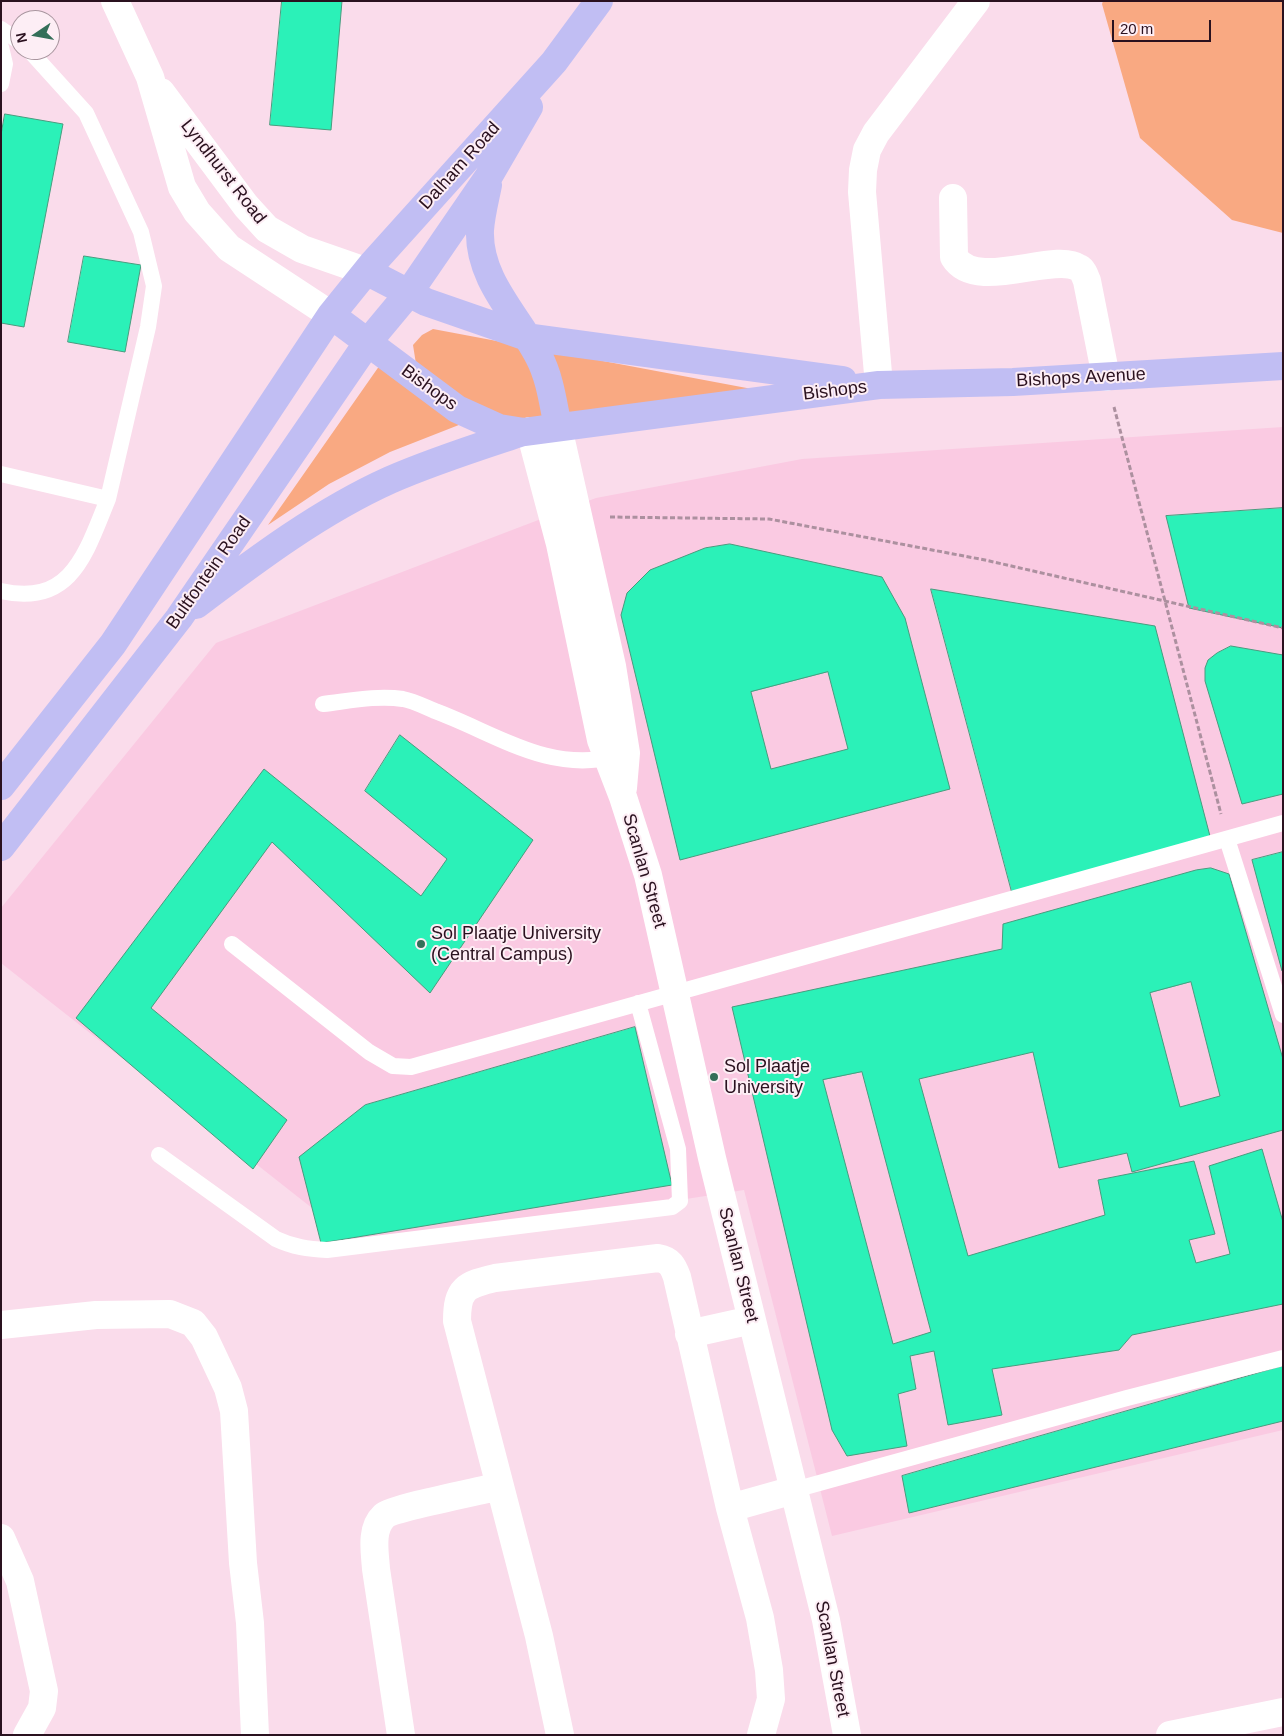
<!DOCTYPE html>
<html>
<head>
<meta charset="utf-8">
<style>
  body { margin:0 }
  #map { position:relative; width:1284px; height:1736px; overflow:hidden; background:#fadceb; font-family:Arial,sans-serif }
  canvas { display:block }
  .frame { position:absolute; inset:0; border:2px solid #2a111f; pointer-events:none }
  .north { position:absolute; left:10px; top:10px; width:50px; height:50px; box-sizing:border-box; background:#fdeef5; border:1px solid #a9969f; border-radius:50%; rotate:258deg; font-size:14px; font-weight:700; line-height:20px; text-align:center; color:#2a111f }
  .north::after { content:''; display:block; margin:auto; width:18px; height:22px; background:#346f59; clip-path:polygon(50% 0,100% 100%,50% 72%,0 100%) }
  .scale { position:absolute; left:1112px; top:20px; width:99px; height:22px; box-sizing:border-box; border:2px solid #2a111f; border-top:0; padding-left:6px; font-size:15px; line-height:18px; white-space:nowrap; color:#2a111f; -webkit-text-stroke:4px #fdeef5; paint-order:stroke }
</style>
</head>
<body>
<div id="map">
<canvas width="1284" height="1736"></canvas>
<div class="frame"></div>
<div class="north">N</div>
<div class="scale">20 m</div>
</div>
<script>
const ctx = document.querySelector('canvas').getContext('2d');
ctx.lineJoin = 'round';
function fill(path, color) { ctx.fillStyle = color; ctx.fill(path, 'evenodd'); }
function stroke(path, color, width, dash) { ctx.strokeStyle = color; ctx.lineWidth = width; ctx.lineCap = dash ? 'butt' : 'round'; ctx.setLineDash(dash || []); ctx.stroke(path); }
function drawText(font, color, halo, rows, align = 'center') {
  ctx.font = font + ' Arial,sans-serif'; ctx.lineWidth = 4; ctx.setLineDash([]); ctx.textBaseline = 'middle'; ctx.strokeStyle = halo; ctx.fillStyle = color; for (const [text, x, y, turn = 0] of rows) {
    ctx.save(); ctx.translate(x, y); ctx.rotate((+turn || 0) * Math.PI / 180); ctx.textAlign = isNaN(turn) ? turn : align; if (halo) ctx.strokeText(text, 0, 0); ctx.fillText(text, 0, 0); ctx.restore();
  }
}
const built = new Path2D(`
  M1283 427V1430L832 1536 744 1190 364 1249 1 963V908L216 643 596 498 802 459Z`);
const green = new Path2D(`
  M1103 1H1283V233L1232 220 1140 138 1102 4Z
  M433 329 752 389 529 420 490 413 464 401 416 364 413 345 422 335Z
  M382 362 469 421 390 452 329 484 268 525Z`);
const building = new Path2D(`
  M282 1H342L331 130 270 125Z
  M5 114 63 124 24 327 1 323V135Z
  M84 256 141 265 125 352 68 342Z
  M1283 508V628L1189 608 1166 516Z
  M730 544 882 577 905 618 950 789 680 860 621 615 627 593 650 570 705 548ZM828 672 848 749 771 769 751 692Z
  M931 589 1155 626 1211 840 1012 892Z
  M1231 646 1283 655V794L1242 804 1205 681V668L1208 660 1217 653Z
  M400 735 533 840 430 993 272 842 151 1008 287 1120 253 1169 76 1018 264 769 421 896 447 859 365 791Z
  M1283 852V971H1282L1252 860Z
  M1211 868 1229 874 1283 1059V1130L1132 1172 1127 1153 1059 1168 1033 1052 919 1079 968 1256 1105 1215 1098 1180 1194 1161 1215 1234 1189 1240 1196 1263 1230 1254 1209 1166 1262 1149 1283 1222V1304L1132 1335 1119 1350 992 1369 1002 1415 948 1425 934 1351 910 1356 916 1389 898 1394 907 1446 847 1456 832 1430 732 1007 1002 949 1003 924 1196 870ZM1191 982 1220 1096 1180 1107 1150 993ZM862 1072 931 1332 893 1344 823 1080Z
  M635 1027 672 1185 321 1243 299 1157 365 1105Z
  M1283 1366V1421L909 1513 902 1476Z`);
const path = new Path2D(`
  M1114 407 1221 814
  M610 517 769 519 985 560 1283 628`);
const lane = new Path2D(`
  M1 29 20 42
  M1 47 5 64 1 84
  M1 474 108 499 148 327 154 286 141 232 86 113 29 50
  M1 591C72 607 86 552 108 499
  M323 704C349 701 377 695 403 699 414 701 425 707 435 711 495 733 549 774 616 756
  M1227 839 1283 1015
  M232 944 369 1052 393 1066 411 1067 1283 823
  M159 1155 276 1239C293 1247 308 1249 327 1250L672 1207 680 1201 678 1149 638 1003
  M794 1490 1127 1398 1283 1358`);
const street = new Path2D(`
  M953 198 954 257C976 293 1054 251 1079 268 1083 270 1085 276 1087 281L1106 377
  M879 385 862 192 863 170 867 150 876 133 976 1
  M558 427 612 666 626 753 623 788
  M530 431 560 544 601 740 623 797 648 875 712 1158 826 1620 847 1735
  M1 1325 96 1315 170 1314 193 1323 204 1337 228 1388 234 1411 243 1563 250 1623 255 1735
  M689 1334 752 1320
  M730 1508 794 1490
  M1 1538 20 1581 44 1691 42 1708 27 1735
  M401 1735 376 1569C375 1553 370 1529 384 1516 393 1508 481 1491 500 1486
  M560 1735 539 1636 457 1321C457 1288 466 1285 495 1278L658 1258C670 1260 673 1266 677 1277L730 1508 760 1618 769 1670 771 1699 761 1735
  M1170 1735 1283 1712`);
const secondary = new Path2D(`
  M115 1 150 77 182 187 197 212 229 248 331 315
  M161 92 246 206 267 229 302 249 368 272`);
const highway = new Path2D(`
  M488 185C485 200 481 215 480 230 478 280 518 316 539 357 550 378 553 403 558 427
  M368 272 426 302 527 337 843 380
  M331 315 457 409 499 428 524 432 879 385 1013 382 1283 366
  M196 605C257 559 321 511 390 480 433 461 478 447 523 432
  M1 786 113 644 331 315 373 263 554 62 599 1
  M1 847 179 618 368 342 408 294 489 176 529 107`);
const markers = [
  [421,944,5,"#346f59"],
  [714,1077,5,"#346f59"]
];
const streetNames = [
  ["Dalham Road",460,166,-48],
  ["Lyndhurst Road",223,172,52],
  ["Bishops Avenue",1081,378,-3],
  ["Bishops",429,388,36],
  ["Bishops",835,391,-7],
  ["Bultfontein Road",209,573,-55],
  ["Scanlan Street",644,871,74],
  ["Scanlan Street",738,1265,76],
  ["Scanlan Street",832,1659,79]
];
const poiNames = [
  ["Sol Plaatje University",431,934],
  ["(Central Campus)",431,955],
  ["Sol Plaatje",724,1067],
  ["University",724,1088]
];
fill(built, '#facae2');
fill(green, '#f9a982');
fill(building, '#2bf1b8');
stroke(building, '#489c7e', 1);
stroke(path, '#ac909f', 3, [5, 2.5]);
stroke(lane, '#fff', 16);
stroke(street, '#fff', 28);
stroke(secondary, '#fff', 28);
stroke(highway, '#c1bef3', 28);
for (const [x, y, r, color] of markers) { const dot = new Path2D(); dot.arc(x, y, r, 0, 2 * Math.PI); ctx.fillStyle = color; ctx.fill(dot); stroke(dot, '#fdeef5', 2); }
drawText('18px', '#2a111f', '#fdeef5', streetNames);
drawText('18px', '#2a111f', '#fdeef5', poiNames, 'left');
</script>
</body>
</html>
